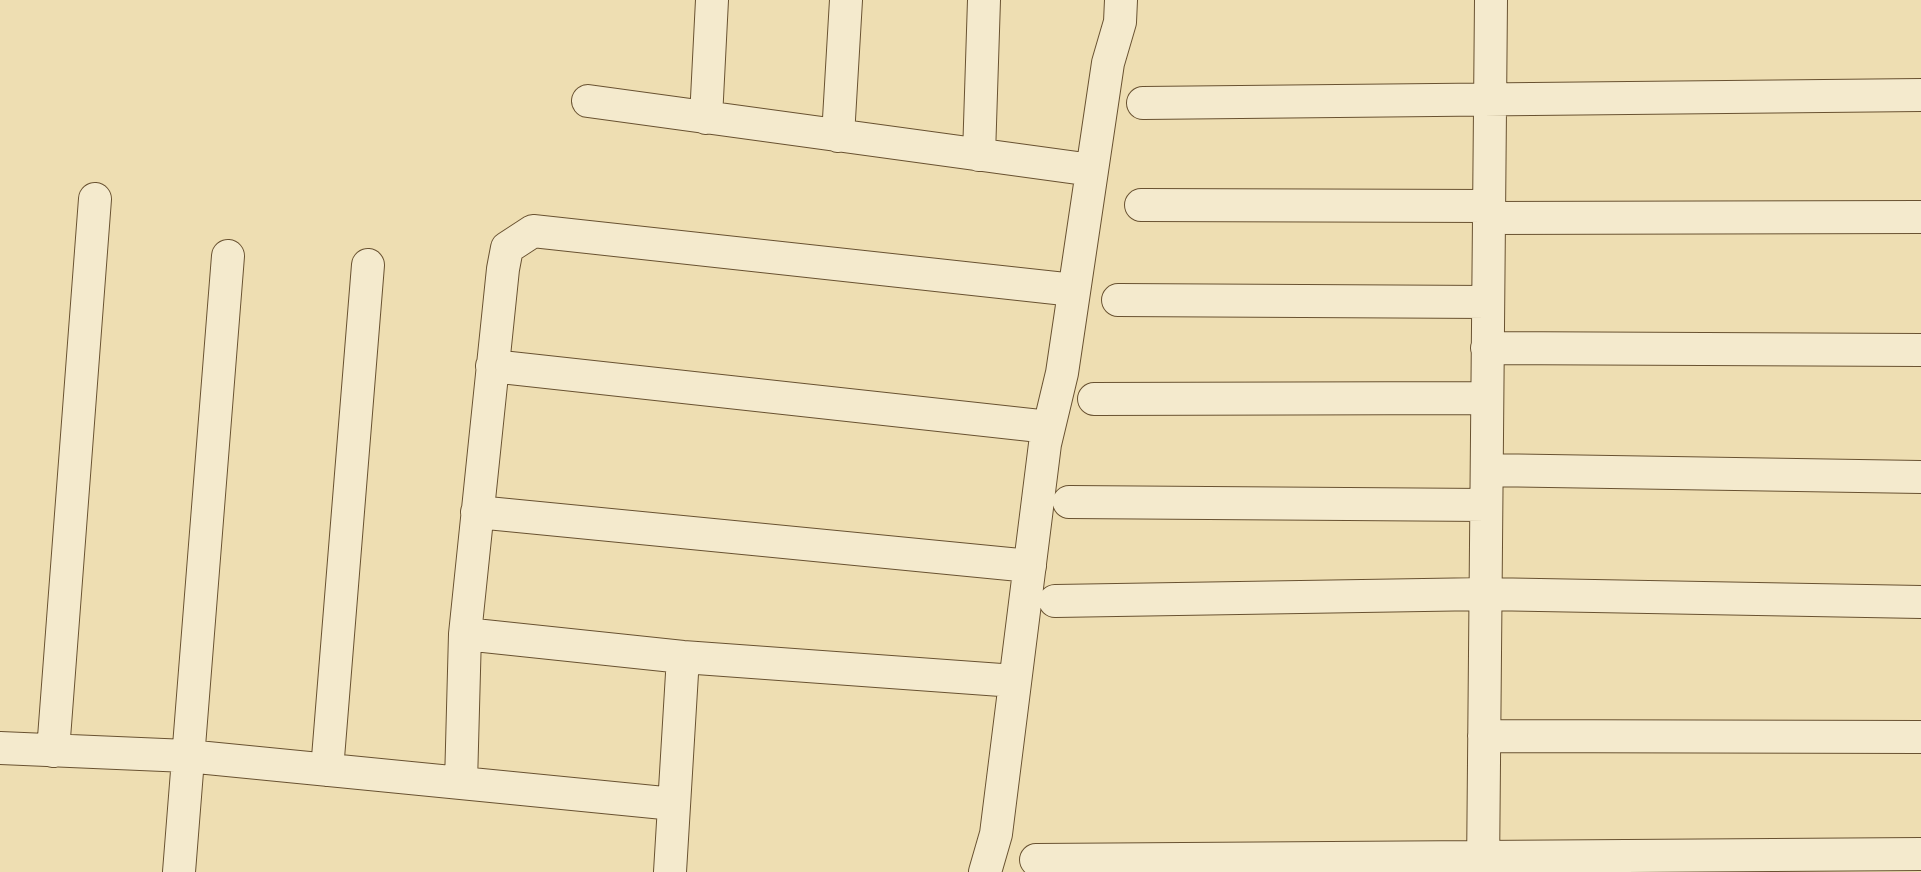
<!DOCTYPE html>
<html>
<head>
<meta charset="utf-8">
<style>
  body { margin:0 }
  canvas { display:block; background:#eedeb2 }
</style>
</head>
<body>
<canvas width="1921" height="872"></canvas>
<script>
const ctx = document.querySelector('canvas').getContext('2d');
ctx.lineJoin = 'round';
function stroke(path, color, width, dash) { ctx.strokeStyle = color; ctx.lineWidth = width; ctx.lineCap = dash ? 'butt' : 'round'; ctx.setLineDash(dash || []); ctx.stroke(path); }
const minor = new Path2D(`
  M588 101 1092 170
  M1143 103 1921 95
  M706 118 712 0
  M838 136 846 0
  M979 155 984 0
  M1141 205 1489 206
  M1489 218 1921 217
  M1118 300 1488 302
  M1487 348 1921 350
  M492 366 1049 427
  M1094 399 1487 398
  M1487 470 1921 477
  M1069 502 1486 505
  M477 512 1030 566
  M1055 601 1485 594 1921 602
  M465 634 683 657 1015 681
  M1484 736 1921 737
  M0 748 187 756 674 804
  M53 751 95 199
  M327 770 368 265
  M461 783 465 634 503 269 507 248 533 231 1074 290
  M1036 860 1921 854
  M179 872 228 256
  M670 872 683 657
  M985 872 996 834 1045 444 1062 373 1108 63 1120 22 1121 0
  M1483 872 1491 0`);
stroke(minor, '#695231', 34);
stroke(minor, '#f4eacd', 32);
</script>
</body>
</html>
